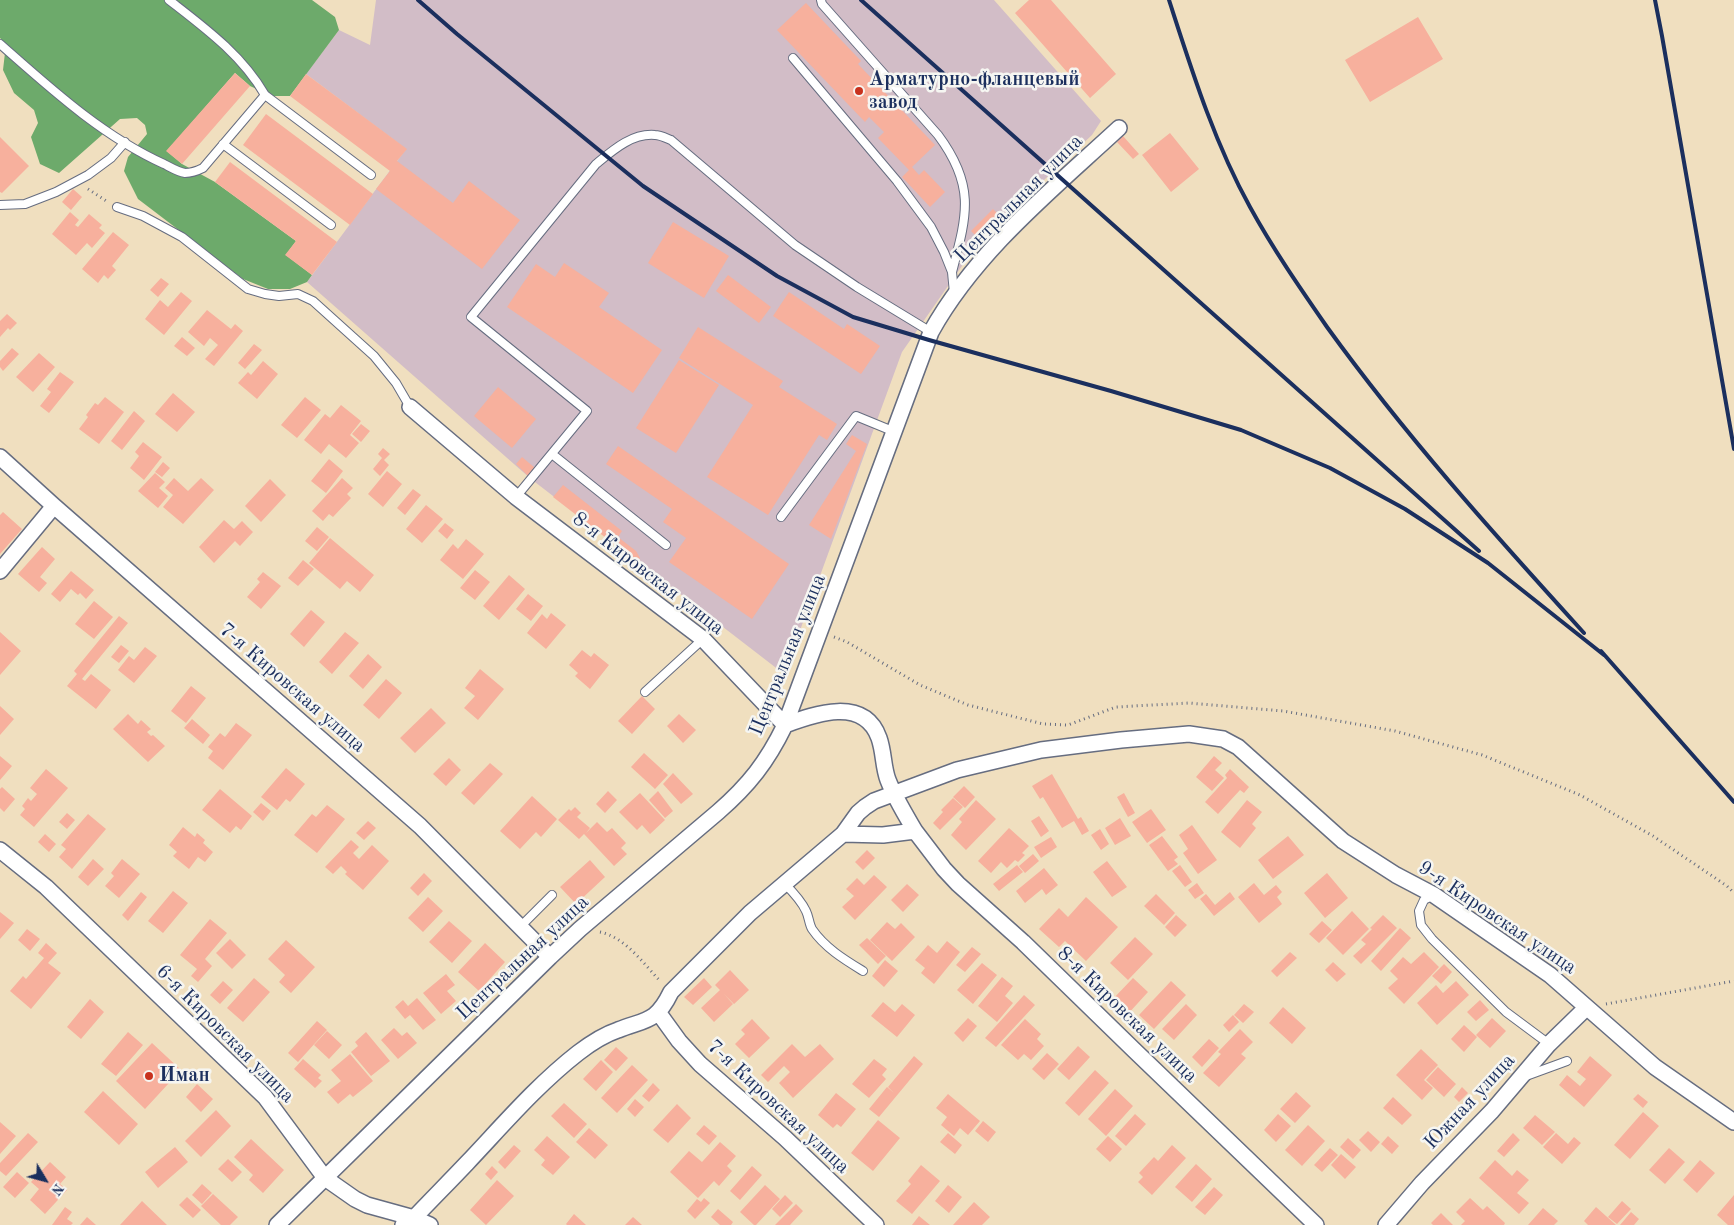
<!DOCTYPE html>
<html>
<head>
<meta charset="utf-8">
<style>
  body { margin:0 }
  #map { position:relative; width:1734px; height:1225px; overflow:hidden; background:#f0dfbf; font-family:"Old Standard TT",serif }
  canvas { display:block }
  .north { position:absolute; left:20px; top:1155px; width:50px; height:50px; -webkit-text-stroke:4px #f6f6f2; paint-order:stroke; rotate:127deg; font-size:14px; font-weight:700; line-height:20px; text-align:center; color:#1b2f5e }
  .north::after { content:''; display:block; margin:auto; width:18px; height:22px; background:#1b2f5e; clip-path:polygon(50% 0,100% 100%,50% 72%,0 100%) }
</style>
</head>
<body>
<div id="map">
<canvas width="1734" height="1225"></canvas>
<div class="north">N</div>
</div>
<script>
const ctx = document.querySelector('canvas').getContext('2d');
ctx.lineJoin = 'round';
function fill(path, color) { ctx.fillStyle = color; ctx.fill(path, 'evenodd'); }
function stroke(path, color, width, dash) { ctx.strokeStyle = color; ctx.lineWidth = width; ctx.lineCap = dash ? 'butt' : 'round'; ctx.setLineDash(dash || []); ctx.stroke(path); }
function drawText(font, color, halo, rows, align = 'center') {
  ctx.font = font + ' "Old Standard TT",serif'; ctx.lineWidth = 5; ctx.setLineDash([]); ctx.textBaseline = 'middle'; ctx.strokeStyle = halo; ctx.fillStyle = color; for (const [text, x, y, turn = 0] of rows) {
    ctx.save(); ctx.translate(x, y); ctx.rotate((+turn || 0) * Math.PI / 180); ctx.textAlign = isNaN(turn) ? turn : align; if (halo) ctx.strokeText(text, 0, 0); ctx.fillText(text, 0, 0); ctx.restore();
  }
}
const industrial = new Path2D(`
  M376 0H994L1101 121 1092 135 980 240 902 352 784 674 531 479 307 282 406 149 306 74 339 30 370 45Z`);
const forest = new Path2D(`
  M0 0H312L335 17 339 30 290 96H272L250 86 235 73 167 151 182 164 215 182 296 241 286 255 312 275 307 282 290 289H268L243 279 138 199 124 171 128 157 147 134 145 125 137 118 120 119 59 173 40 164 31 137 38 123 34 110 14 93 3 70 6 44 0 38Z`);
const building = new Path2D(`
  M1029 0H1051L1116 74 1090 98 1015 13Z
  M806 3 861 61 858 64 935 145 912 167 919 175 924 170 945 192 930 207 902 177 909 170 878 138 884 132 869 117 865 122 777 30Z
  M1418 17 1443 59 1370 102 1345 60Z
  M235 73 250 86 182 164 166 151Z
  M306 74 407 149 397 161 453 203 469 181 520 220 482 269 376 189 390 171 290 96Z
  M266 114 373 194 350 225 243 145Z
  M1170 133 1199 169 1171 192 1142 155Z
  M1123 136 1139 154 1133 159 1117 142Z
  M0 137 29 166 2 193 0 192Z
  M230 162 337 242 312 275 285 255 296 241 215 182Z
  M73 189 82 197 71 210 62 202Z
  M993 209 1002 218 980 240 971 231Z
  M70 212 79 220 75 225 78 227 89 214 102 225 99 228 105 233 92 248 87 243 76 255 52 234Z
  M673 222 729 256 704 298 648 263Z
  M113 232 129 245 112 266 116 270 108 279 104 275 98 283 82 269Z
  M564 263 609 293 599 307 662 350 633 393 507 307 536 264 555 277Z
  M728 275 771 307 759 323 716 291Z
  M161 278 169 284 158 297 150 290Z
  M181 292 192 301 164 335 145 319 160 300 168 307Z
  M789 292 844 329 847 324 880 346 861 374 773 316Z
  M207 310 231 329 235 324 243 331 214 366 205 359 218 345 210 338 204 346 188 332Z
  M7 314 17 323 10 330 8 328 0 337V321Z
  M698 327 783 381 779 387 837 424 827 440 819 435 768 515 707 477 753 405 679 358Z
  M182 337 195 348 187 356 174 346Z
  M254 344 262 350 245 369 238 363Z
  M12 348 19 354 3 371 0 367V361Z
  M39 353 55 367 33 392 16 377Z
  M679 360 719 385 676 453 636 428Z
  M263 361 278 374 257 399 238 383 248 372 251 375Z
  M60 372 74 382 49 413 40 406 51 392 47 389Z
  M498 387 536 419 512 448 474 416Z
  M173 393 195 412 177 432 155 414Z
  M105 397 124 412 99 444 79 429 88 417 86 415 95 403 98 405Z
  M305 397 321 410 297 438 281 425Z
  M341 405 361 421 350 435 359 443 346 458 329 444 321 454 304 440 325 414 330 418Z
  M134 411 145 421 122 450 111 441Z
  M361 424 370 431 361 442 352 434Z
  M852 435 867 444 831 539 809 525 856 451 846 444Z
  M143 442 162 457 144 480 130 468 139 456 135 452Z
  M618 446 789 564 752 619 669 562 686 538 663 522 672 509 606 464Z
  M383 448 390 454 384 460 389 465 380 476 373 469 382 458 378 454Z
  M522 457 535 468 528 476 516 464Z
  M329 459 343 471 326 493 311 481Z
  M163 462 170 468 162 477 155 472Z
  M387 471 402 484 383 507 368 494Z
  M155 473 165 482 159 488 168 496 158 508 138 491Z
  M174 478 188 491 201 478 214 490 183 524 163 507 173 495 165 488Z
  M342 478 353 488 347 494 351 498 333 517 329 514 323 521 312 511Z
  M270 479 286 495 261 522 245 506Z
  M563 485 622 531 618 537 636 551 640 558 637 562 553 497Z
  M413 489 421 495 405 515 397 508Z
  M426 505 443 519 422 543 406 529Z
  M3 512 22 529 0 554V515Z
  M224 520 234 529 242 521 253 532 240 546 235 541 214 563 199 547Z
  M445 523 454 530 447 539 438 531Z
  M317 527 329 537 317 551 305 541Z
  M330 538 374 575 360 592 347 581 340 589 309 563Z
  M466 539 484 554 463 579 440 560 453 544 458 549Z
  M42 547 55 559 40 577 47 583 39 592 18 574Z
  M303 560 314 569 298 586 288 578Z
  M475 570 490 582 475 600 460 588Z
  M71 571 94 590 86 599 80 593 78 595 71 589 60 602 51 594Z
  M263 572 281 586 261 609 247 597 260 582 257 579Z
  M509 575 525 589 499 620 483 606Z
  M528 594 543 606 531 621 516 609Z
  M94 601 113 617 94 639 75 624Z
  M311 610 325 622 304 647 290 634Z
  M551 613 566 625 546 649 527 633 542 614 547 619Z
  M119 616 128 623 82 679 85 681 91 674 111 690 96 709 67 686 77 674 74 671Z
  M0 632 21 651 0 675Z
  M345 632 359 643 332 674 319 662Z
  M121 645 129 651 119 663 111 657Z
  M145 647 157 656 134 683 118 670 129 656 134 660Z
  M582 650 591 657 594 653 609 665 590 689 575 676 578 673 569 665Z
  M368 654 382 667 363 689 349 676Z
  M480 669 504 689 478 720 464 708 475 696 465 688Z
  M386 679 402 693 379 719 363 705Z
  M191 686 206 698 186 723 171 711Z
  M642 696 655 709 632 734 618 721Z
  M0 706 14 719 0 735Z
  M431 708 446 723 415 753 400 738Z
  M128 714 138 724 141 720 151 729 147 732 151 736 153 735 165 746 148 762 113 729Z
  M679 714 696 730 683 743 667 726Z
  M192 719 210 735 203 744 184 728Z
  M236 723 252 735 223 770 208 758 213 751 208 747 220 733 225 737Z
  M644 753 668 775 655 789 631 767Z
  M0 756 12 766 0 780Z
  M1214 756 1222 763 1215 770 1224 778 1212 791 1196 777Z
  M449 758 461 770 446 786 433 774Z
  M490 763 503 774 474 805 461 793Z
  M286 768 305 784 290 802 286 799 277 810 261 797Z
  M46 769 68 788 34 827 20 815 25 809 22 806 28 798 31 801 37 794 30 788Z
  M1230 769 1249 787 1244 793 1240 790 1218 814 1205 802 1227 778 1225 775Z
  M673 773 693 794 681 804 663 784Z
  M1052 774 1078 819 1081 817 1089 831 1082 835 1074 821 1062 828 1043 797 1040 799 1032 786Z
  M964 786 975 797 965 808 953 797Z
  M2 787 15 799 4 812 0 808V789Z
  M220 789 252 816 241 830 236 826 230 833 202 810Z
  M608 791 617 800 605 813 596 804Z
  M658 791 673 811 665 818 649 800Z
  M640 793 665 820 650 834 642 825 637 830 619 812Z
  M1124 793 1135 813 1128 817 1117 797Z
  M532 796 557 819 541 837 536 832 520 849 500 831Z
  M953 798 963 807 940 830 933 823 943 812 941 810Z
  M976 800 996 819 966 850 951 835 962 822 959 819Z
  M1247 800 1262 812 1252 824 1256 828 1240 848 1221 832Z
  M261 803 271 811 263 821 253 812Z
  M327 805 345 819 317 853 294 835 312 814 316 817Z
  M575 807 581 813 577 817 590 828 586 833 597 822 607 832 612 828 626 843 621 848 627 854 614 866 584 834 579 839 558 820 569 809 571 811Z
  M1151 809 1166 830 1147 843 1132 822Z
  M67 813 75 820 67 829 59 822Z
  M88 814 106 829 72 869 59 857 66 849 61 845Z
  M1039 816 1049 831 1041 837 1031 821Z
  M1120 818 1131 836 1115 845 1105 828Z
  M368 821 376 828 364 840 356 833Z
  M1192 825 1217 860 1198 874 1183 853 1188 849 1179 835Z
  M183 827 195 837 197 833 205 840 203 843 213 852 205 862 198 857 189 869 173 856 177 852 169 845Z
  M1009 828 1029 846 1022 853 1025 855 1018 862 1015 860 1007 868 1001 862 991 873 978 861Z
  M1100 829 1109 844 1101 850 1091 835Z
  M45 834 56 844 49 852 38 842Z
  M1162 836 1178 857 1174 860 1178 864 1168 871 1149 845Z
  M1288 836 1304 855 1273 879 1258 860Z
  M1051 837 1057 847 1041 858 1034 847Z
  M351 840 359 847 353 853 359 859 372 845 389 861 363 890 345 874 347 872 341 866 333 874 325 867Z
  M867 850 875 858 863 870 855 862Z
  M1033 854 1039 861 1025 873 1019 866Z
  M93 859 104 869 88 886 78 877Z
  M122 859 140 874 119 898 105 886 114 876 111 873Z
  M590 860 605 877 576 904 560 887Z
  M1107 861 1127 887 1112 897 1093 872Z
  M1017 865 1023 872 999 891 993 884Z
  M1180 865 1192 882 1185 887 1172 871Z
  M1044 868 1058 885 1046 895 1042 889 1025 903 1016 891Z
  M424 873 432 881 418 896 410 888Z
  M1327 873 1348 898 1325 918 1304 893Z
  M874 875 887 887 855 920 842 907 854 896 846 889 857 878 864 885Z
  M1197 883 1204 893 1195 899 1188 890Z
  M1254 883 1264 895 1276 885 1282 892 1277 897 1282 904 1259 923 1238 897Z
  M907 884 919 895 903 912 891 900Z
  M173 891 188 903 163 933 148 921Z
  M141 892 147 897 128 921 122 915Z
  M1230 892 1235 899 1214 916 1200 899 1206 894 1215 905Z
  M1156 894 1175 913 1164 925 1144 906Z
  M428 897 443 911 423 932 408 918Z
  M1086 897 1118 927 1086 961 1065 941 1059 947 1039 929 1059 908 1068 917Z
  M1352 911 1369 929 1343 955 1326 938Z
  M0 912 14 923 0 939Z
  M1176 915 1187 925 1175 937 1165 927Z
  M1383 915 1397 928 1361 964 1353 956 1366 944 1361 940 1372 929 1370 928Z
  M210 919 227 933 205 959 212 966 198 982 191 976 197 969 180 955Z
  M449 921 472 941 452 963 429 942Z
  M1322 921 1332 930 1319 943 1309 934Z
  M887 922 895 929 901 923 915 937 892 961 870 940Z
  M1400 928 1411 938 1381 971 1371 961Z
  M27 929 40 939 30 951 18 940Z
  M1135 937 1153 954 1128 980 1110 963Z
  M867 938 886 956 878 964 859 945Z
  M230 939 246 955 232 969 216 953Z
  M286 940 315 967 291 993 279 982 285 975 268 959Z
  M947 941 960 952 934 984 921 973 925 968 915 960 928 945 937 953Z
  M46 943 57 953 48 963 61 973 31 1009 10 991 23 976 26 979 44 958 38 953Z
  M485 943 505 962 479 991 458 972Z
  M972 947 981 954 965 972 956 965Z
  M1290 952 1297 958 1277 977 1271 971Z
  M1424 952 1439 967 1404 1004 1388 988 1398 979 1390 971 1403 957 1411 964Z
  M885 960 898 971 884 987 872 976Z
  M1333 962 1346 974 1337 982 1325 970Z
  M982 963 997 975 973 1004 957 990Z
  M1444 964 1452 972 1441 984 1432 976Z
  M730 970 749 990 734 1004 724 994 733 1004 714 1022 701 1008 720 990 715 985Z
  M446 974 455 985 447 991 456 1001 441 1014 423 993Z
  M1002 977 1013 986 1005 996 1013 1003 997 1022 978 1006Z
  M254 978 270 992 243 1022 227 1008Z
  M704 978 712 987 693 1005 684 997Z
  M1133 978 1148 992 1127 1015 1112 1000Z
  M223 981 233 990 220 1004 210 995Z
  M1171 981 1186 995 1154 1029 1139 1015Z
  M1456 981 1469 995 1437 1025 1417 1003 1436 985 1443 993Z
  M1024 995 1035 1005 996 1047 985 1038Z
  M417 998 436 1020 423 1030 410 1015 405 1019 395 1007 403 1000 408 1006Z
  M90 999 104 1012 81 1039 67 1027Z
  M1480 1000 1489 1010 1476 1021 1467 1012Z
  M883 1002 895 1012 902 1004 915 1015 897 1037 871 1016Z
  M1186 1004 1197 1015 1174 1040 1162 1029Z
  M1244 1004 1254 1012 1243 1023 1234 1015Z
  M1283 1007 1306 1028 1292 1044 1269 1023Z
  M1233 1015 1239 1022 1229 1032 1223 1025Z
  M968 1018 977 1026 963 1042 954 1033Z
  M1492 1018 1506 1031 1490 1048 1476 1035Z
  M752 1019 770 1038 749 1058 735 1044 745 1034 741 1030Z
  M1025 1019 1041 1034 1037 1039 1044 1046 1031 1060 1024 1054 1018 1060 1001 1045Z
  M317 1021 327 1030 298 1062 288 1053Z
  M1464 1025 1477 1037 1464 1052 1451 1039Z
  M394 1028 402 1036 407 1032 417 1043 398 1059 381 1040Z
  M1240 1029 1253 1042 1241 1054 1246 1058 1219 1087 1203 1073 1221 1054 1218 1052Z
  M327 1031 342 1045 329 1059 314 1045Z
  M128 1032 143 1045 116 1076 101 1064Z
  M366 1032 390 1061 371 1076 351 1052 358 1046 355 1042Z
  M1209 1039 1219 1048 1202 1067 1192 1057Z
  M152 1043 181 1070 145 1109 116 1081Z
  M792 1044 805 1057 820 1044 834 1059 793 1098 779 1083 790 1072 784 1066 768 1082 761 1075Z
  M1078 1046 1090 1057 1069 1080 1057 1069Z
  M616 1047 628 1058 616 1071 604 1060Z
  M1421 1049 1438 1065 1424 1080 1433 1088 1422 1100 1396 1075Z
  M1047 1053 1059 1064 1044 1080 1032 1069Z
  M350 1054 373 1081 353 1097 350 1094 338 1104 327 1092 341 1081 331 1070Z
  M914 1056 923 1064 879 1117 869 1109 887 1087 894 1093 888 1087Z
  M1590 1056 1612 1075 1584 1107 1559 1085 1567 1075 1580 1086 1586 1079 1577 1072Z
  M303 1059 321 1075 318 1078 322 1081 315 1088 294 1069Z
  M874 1059 887 1069 882 1075 886 1079 869 1098 852 1084Z
  M601 1060 613 1072 596 1091 583 1079Z
  M632 1065 648 1080 617 1113 601 1098Z
  M1438 1067 1456 1084 1444 1097 1426 1080Z
  M1095 1070 1109 1083 1079 1116 1065 1103Z
  M653 1083 660 1090 649 1102 642 1096Z
  M197 1084 213 1099 201 1112 186 1097Z
  M1462 1087 1468 1093 1459 1102 1454 1097Z
  M1115 1089 1133 1106 1106 1136 1088 1119Z
  M103 1091 138 1124 119 1145 84 1112Z
  M1296 1092 1311 1106 1295 1123 1280 1109Z
  M836 1093 856 1109 841 1127 837 1124 833 1128 818 1115Z
  M948 1094 980 1121 968 1135 960 1128 954 1136 941 1125 947 1117 936 1108Z
  M1638 1094 1648 1102 1643 1108 1633 1099Z
  M1393 1097 1412 1115 1402 1125 1383 1108Z
  M635 1099 644 1107 635 1117 627 1109Z
  M564 1103 587 1124 574 1138 551 1116Z
  M677 1104 691 1118 668 1143 653 1130Z
  M216 1110 231 1126 201 1157 185 1141Z
  M1643 1112 1659 1126 1630 1159 1614 1145Z
  M1135 1114 1146 1124 1126 1146 1115 1136Z
  M1278 1114 1291 1126 1276 1142 1264 1130Z
  M1535 1115 1555 1132 1542 1145 1523 1128Z
  M878 1120 900 1138 873 1171 851 1153Z
  M983 1121 996 1132 988 1142 975 1131Z
  M0 1122 16 1136 0 1154Z
  M704 1125 717 1136 709 1145 696 1134Z
  M1308 1125 1325 1141 1302 1166 1285 1150Z
  M589 1128 608 1145 595 1159 576 1142Z
  M1368 1131 1380 1142 1371 1152 1359 1140Z
  M28 1133 38 1142 6 1176 0 1171V1163Z
  M948 1133 962 1145 955 1154 940 1142Z
  M1513 1133 1520 1140 1504 1157 1497 1151Z
  M1556 1133 1568 1144 1574 1137 1581 1143 1562 1164 1543 1147Z
  M547 1136 570 1157 553 1175 541 1165 545 1160 534 1150Z
  M1108 1136 1122 1149 1110 1162 1096 1149Z
  M1388 1136 1399 1146 1392 1154 1381 1144Z
  M1348 1138 1361 1150 1353 1159 1340 1147Z
  M251 1139 284 1170 263 1193 249 1180 253 1175 234 1157Z
  M720 1142 736 1156 727 1166 732 1171 719 1186 714 1181 698 1198 670 1172 689 1151 702 1162Z
  M514 1145 521 1151 505 1169 498 1162Z
  M1172 1145 1186 1158 1152 1195 1138 1182 1143 1177 1139 1173 1154 1157 1158 1161Z
  M175 1147 188 1162 158 1188 145 1172Z
  M1330 1148 1338 1155 1322 1172 1314 1165Z
  M1669 1148 1685 1162 1665 1184 1649 1170Z
  M1341 1154 1356 1167 1345 1179 1331 1165Z
  M228 1159 242 1172 232 1182 218 1169Z
  M1495 1160 1512 1176 1517 1170 1529 1180 1517 1193 1529 1203 1519 1214 1479 1178Z
  M1700 1160 1715 1173 1697 1193 1683 1180Z
  M50 1162 66 1177 60 1184 67 1190 45 1214 30 1200 39 1189 31 1182Z
  M1196 1164 1212 1179 1192 1202 1175 1187Z
  M921 1165 940 1181 912 1214 896 1201 911 1184 908 1181Z
  M492 1166 498 1172 491 1180 485 1174Z
  M752 1166 762 1175 740 1200 730 1191Z
  M17 1172 29 1183 15 1198 3 1187Z
  M497 1180 514 1196 486 1225 470 1210Z
  M202 1184 212 1193 202 1204 192 1195Z
  M765 1185 780 1199 756 1225H754L740 1212Z
  M948 1185 962 1197 949 1213 935 1201Z
  M1214 1187 1223 1195 1205 1215 1195 1207Z
  M213 1194 238 1217 230 1225H221L201 1206Z
  M785 1195 793 1203 780 1217 772 1209Z
  M1734 1195V1225H1728L1717 1215Z
  M187 1197 201 1210 193 1218 179 1205Z
  M704 1198 710 1203 695 1219 687 1211 697 1199 701 1202Z
  M1470 1198 1483 1210 1487 1206 1505 1223 1504 1225H1461L1465 1221 1456 1212Z
  M142 1201 167 1225H120Z
  M1622 1201 1631 1209 1617 1224 1608 1217Z
  M974 1202 990 1217 982 1225H953Z
  M796 1204 803 1211 790 1225H775Z
  M65 1207 72 1212 67 1219 73 1223 71 1225H52Z
  M1596 1207 1616 1225H1588L1584 1221Z
  M1543 1208 1558 1221 1554 1225H1528Z
  M718 1209 733 1222 731 1225H720L711 1217Z
  M1631 1212 1639 1219 1634 1225H1620Z
  M1441 1213 1453 1225H1433L1431 1223Z
  M574 1214 586 1225H567L566 1224Z
  M919 1216 930 1225H912Z
  M87 1217 96 1225H80Z
  M633 1217 642 1225H625Z`);
const path = new Path2D(`
  M88 189 108 202
  M834 637 847 642 920 685 968 705 1043 724 1068 725 1116 707 1189 703 1283 711 1395 731 1482 755 1580 795 1653 836 1727 886 1734 893
  M600 932C625 937 644 964 660 981
  M1606 1004 1734 981`);
const lane = new Path2D(`
  M169 0C205 28 242 55 265 95
  M821 0 822 4 938 135C976 186 967 215 952 272
  M0 44C50 88 102 136 164 164 170 167 178 172 185 173 192 173 197 171 203 168L265 95 371 175
  M793 58 897 181 931 227 944 252 952 272 954 293
  M223 144 331 225
  M0 205 25 204 56 192 88 175 111 158 125 142
  M117 207 143 216 182 237 248 289 265 294 279 296 298 294 313 301 374 356 396 383 410 407
  M552 454 666 545
  M516 497 587 411 471 317 596 164C613 150 632 133 655 135 660 135 666 138 671 140L795 245 857 287 931 332
  M781 517 856 416 895 432
  M645 692 703 639
  M784 883C792 891 801 900 806 911 809 917 809 924 812 929 825 948 845 960 863 971
  M1434 895 1424 900 1419 911 1421 925 1432 939 1506 1012 1549 1044
  M520 927 552 895
  M1526 1076 1567 1061`);
const street = new Path2D(`
  M410 407 516 497 703 639 785 725C815 714 864 696 879 738 884 752 883 767 888 780 895 798 905 814 915 831
  M0 457 54 506 420 826 550 957
  M0 571 54 506
  M843 834 883 835 915 831 944 869 958 884 1023 942 1134 1050 1316 1225
  M0 850 46 887 265 1097 325 1178 355 1199 367 1205 414 1218 430 1225
  M658 1012 679 1041 700 1064 785 1138 876 1225
  M277 1225 550 957 580 929 718 812C749 785 767 762 785 725L931 332C976 251 1052 190 1119 128
  M403 1225 414 1218C432 1199 450 1181 467 1163 503 1125 537 1085 578 1053 591 1043 603 1035 618 1030 646 1019 656 1023 671 992L750 913 843 834 858 813 865 807 874 801 957 770 1041 750 1121 740 1189 734 1223 739 1238 747 1343 841 1396 875 1434 895 1550 975 1655 1067 1734 1122
  M1386 1225 1422 1183 1492 1111 1549 1044 1586 1008`);
const rail = new Path2D(`
  M418 0 457 34 643 186 777 276 853 317 929 340 1111 391 1241 430 1330 468 1405 509 1488 563 1604 655
  M861 0 1479 551
  M1169 0C1192 71 1214 142 1250 207 1273 249 1300 288 1327 327 1405 435 1494 534 1584 633
  M1655 0 1662 36 1734 449
  M1601 651 1734 802`);
const markers = [
  [859,91,5,"#c8321e"],
  [149,1076,5,"#c8321e"]
];
const poiNames = [
  ["Арматурно-фланцевый",869,80],
  ["завод",869,103],
  ["Иман",159,1076]
];
const streetNames = [
  ["Центральная улица",1019,199,-45],
  ["8-я Кировская улица",648,574,38],
  ["Центральная улица",788,655,-68],
  ["7-я Кировская улица",292,688,41],
  ["9-я Кировская улица",1497,918,34],
  ["Центральная улица",523,958,-43],
  ["8-я Кировская улица",1127,1015,44],
  ["6-я Кировская улица",225,1034,45],
  ["Южная улица",1470,1102,-47],
  ["7-я Кировская улица",778,1107,43]
];
fill(industrial, '#d2bdc7');
fill(forest, '#6daa6b');
fill(building, '#f7b09d');
stroke(lane, '#666d80', 10);
stroke(street, '#666d80', 18);
stroke(path, '#666d80', 3, [1, 4]);
stroke(lane, '#fff', 8);
stroke(street, '#fff', 15);
stroke(rail, '#1b2f5e', 4);
for (const [x, y, r, color] of markers) { const dot = new Path2D(); dot.arc(x, y, r, 0, 2 * Math.PI); ctx.fillStyle = color; ctx.fill(dot); stroke(dot, '#f6f6f2', 2); }
drawText('bold 20px', '#1b2f5e', '#f6f6f2', poiNames, 'left');
drawText('20px', '#1b2f5e', '#f6f6f2', streetNames);
</script>
</body>
</html>
